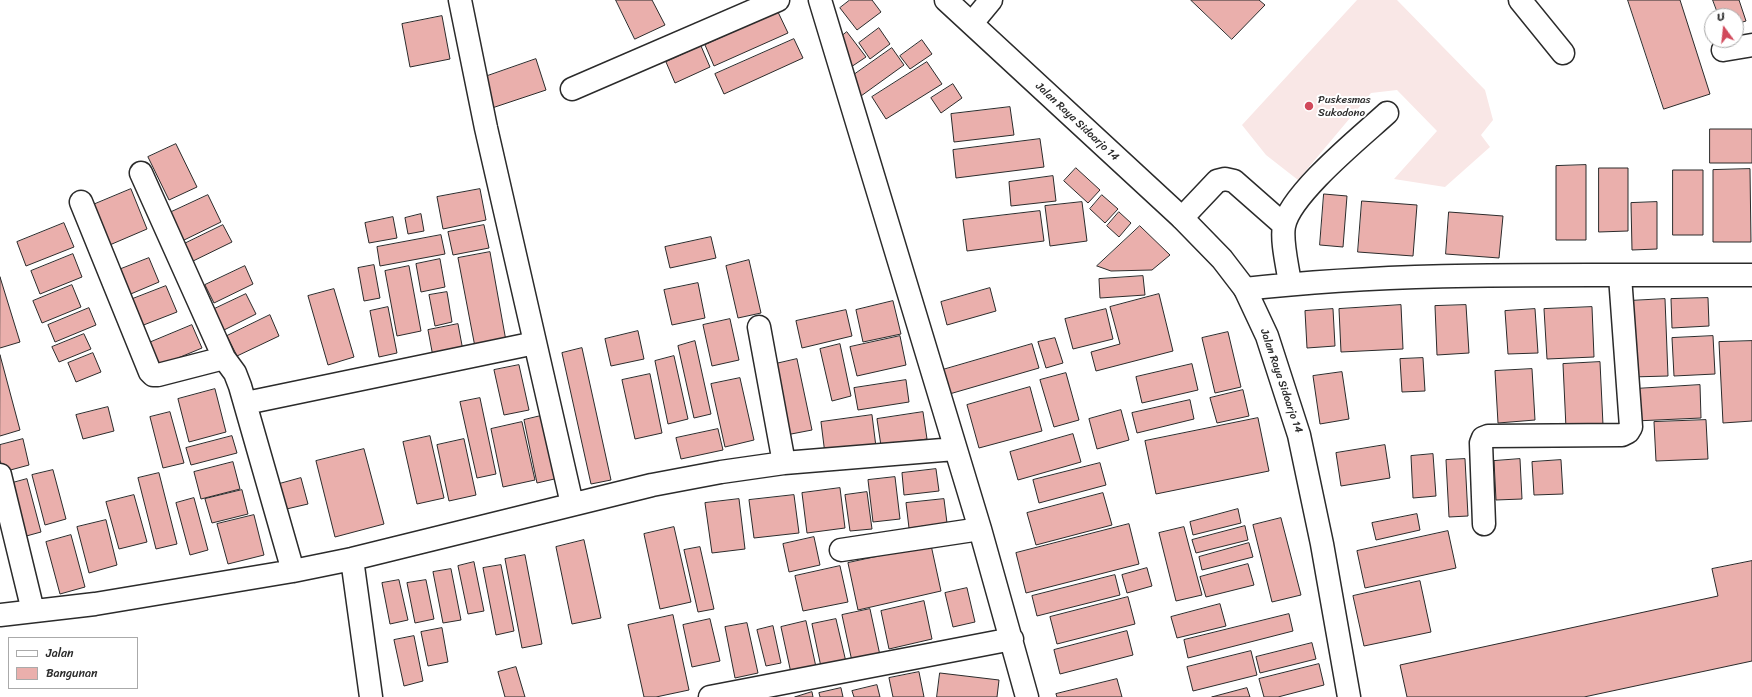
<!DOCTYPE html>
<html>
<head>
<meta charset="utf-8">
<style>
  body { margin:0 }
  #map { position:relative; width:1752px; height:697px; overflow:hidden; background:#fff; font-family:Sriracha,sans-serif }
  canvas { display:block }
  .legend { position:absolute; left:8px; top:637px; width:130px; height:52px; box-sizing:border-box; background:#fff; border:1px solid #aaa; margin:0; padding:5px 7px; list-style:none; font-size:12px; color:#2b2b2b }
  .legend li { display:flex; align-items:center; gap:8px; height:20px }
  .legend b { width:20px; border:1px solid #aaa }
  .north { position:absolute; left:1704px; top:8px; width:40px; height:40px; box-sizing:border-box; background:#fff; border:1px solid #aaa; border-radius:50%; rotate:345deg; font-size:11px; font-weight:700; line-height:16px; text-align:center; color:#2b2b2b }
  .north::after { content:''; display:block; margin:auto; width:14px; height:18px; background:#d1495b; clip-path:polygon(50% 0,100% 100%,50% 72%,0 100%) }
</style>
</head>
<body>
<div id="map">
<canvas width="1752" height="697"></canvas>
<ul class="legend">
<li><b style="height:5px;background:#fff"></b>Jalan</li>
<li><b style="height:11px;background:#eaafac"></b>Bangunan</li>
</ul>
<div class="north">U</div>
</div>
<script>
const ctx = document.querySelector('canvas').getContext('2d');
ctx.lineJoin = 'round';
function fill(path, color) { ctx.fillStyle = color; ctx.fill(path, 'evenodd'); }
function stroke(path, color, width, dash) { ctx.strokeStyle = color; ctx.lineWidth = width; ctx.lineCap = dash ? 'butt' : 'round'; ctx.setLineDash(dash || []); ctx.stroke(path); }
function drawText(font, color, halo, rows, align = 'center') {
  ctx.font = font + ' Sriracha,sans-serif'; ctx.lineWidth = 4; ctx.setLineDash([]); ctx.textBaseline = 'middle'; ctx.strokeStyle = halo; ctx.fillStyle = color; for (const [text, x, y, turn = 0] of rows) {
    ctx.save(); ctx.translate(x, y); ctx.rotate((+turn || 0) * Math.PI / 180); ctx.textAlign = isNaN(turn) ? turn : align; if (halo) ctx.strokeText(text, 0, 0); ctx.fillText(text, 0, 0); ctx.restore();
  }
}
const built = new Path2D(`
  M1357 0H1397L1485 90 1493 120 1481 135 1490 147 1445 187 1394 179 1437 131 1397 90 1371 93 1298 180 1266 155 1242 125Z`);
const building = new Path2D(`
  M616 0H652L665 25 635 39Z
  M850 0H872L881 12 857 30 840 8Z
  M1191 0H1259L1265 5 1232 39Z
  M1628 0H1680L1710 94 1664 109Z
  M1713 0H1739L1746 21 1736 24V16H1719Z
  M778 12 788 33 714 66 705 45Z
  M442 16 450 59 410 67 402 24Z
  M879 28 890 44 870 59 859 43Z
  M847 32 866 57 851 67 833 43Z
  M794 39 803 58 724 94 715 74Z
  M922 40 932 54 910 69 900 56Z
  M701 46 710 67 675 83 666 62Z
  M892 48 904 65 861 96 848 79Z
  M536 59 546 90 486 110 476 80Z
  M927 62 942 84 886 119 872 97Z
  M953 84 962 98 941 113 931 98Z
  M1010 107 1014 135 954 142 951 114Z
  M1710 129H1752V163H1710Z
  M1040 139 1044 167 956 178 953 150Z
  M176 144 197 187 169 200 148 157Z
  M1586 165V240H1556V166Z
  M1076 168 1100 190 1088 203 1064 181Z
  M1599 168H1628V231L1599 232Z
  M1750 169 1751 242H1713V170Z
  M1673 170H1703V235H1673Z
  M1053 176 1056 201 1011 206 1009 182Z
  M131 189 147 229 105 247 88 207Z
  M480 189 486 220 443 229 437 197Z
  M1324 194 1347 196 1343 247 1320 245Z
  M208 195 221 222 178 243 165 215Z
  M1102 195 1118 209 1105 223 1090 209Z
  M1362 201 1417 205 1413 256 1358 252Z
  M1082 202 1087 241 1050 246 1045 206Z
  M1657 202V249L1632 250 1631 203Z
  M1040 211 1044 241 967 251 963 220Z
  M1119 212 1131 223 1119 237 1107 226Z
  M1449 212 1503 216 1499 258 1446 254Z
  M421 214 424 231 408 234 405 218Z
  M393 217 397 238 369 243 365 223Z
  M64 223 74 247 26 266 17 242Z
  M223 225 232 242 189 263 180 246Z
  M484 225 489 248 453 255 448 232Z
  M1140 226 1170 255 1152 270 1111 271 1097 266Z
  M441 235 445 254 380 266 377 247Z
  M711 237 716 258 670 268 665 247Z
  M490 252 506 341 475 347 458 258Z
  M73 254 82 277 40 294 31 271Z
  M149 258 159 282 126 296 116 271Z
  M440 259 445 287 421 292 416 264Z
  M749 260 761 313 738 318 726 266Z
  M374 265 380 298 364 301 358 268Z
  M245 266 253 284 214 303 205 285Z
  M409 266 421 331 397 336 385 271Z
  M1143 276 1145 295 1100 298 1099 279Z
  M0 277 20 342 0 348Z
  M698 283 705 318 672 325 664 290Z
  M72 285 81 307 42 323 33 301Z
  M166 286 177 312 141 326 130 300Z
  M990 288 996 311 947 325 941 302Z
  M334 289 354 357 328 365 308 296Z
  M447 292 452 322 435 326 429 295Z
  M246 294 256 314 218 333 208 312Z
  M1159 294 1173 351 1096 371 1091 352 1120 344 1110 307Z
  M1708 298 1709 326 1672 328 1671 299Z
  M1665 299 1668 376 1631 377 1628 301Z
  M893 301 901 334 863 342 856 310Z
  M1401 305 1403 349 1341 352 1339 309Z
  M1466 305 1469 353 1437 355 1435 306Z
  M388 307 397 353 379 357 370 311Z
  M1592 307 1594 357 1547 359 1544 309Z
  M89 308 96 325 55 342 48 325Z
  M1106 309 1113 339 1073 349 1065 319Z
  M1333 309 1335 346 1307 348 1305 311Z
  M1535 309 1538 353 1508 354 1505 311Z
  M846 310 852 336 802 348 796 321Z
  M270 315 279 336 237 356 227 336Z
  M730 319 739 360 712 366 703 325Z
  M458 324 464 356 434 362 428 330Z
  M192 325 202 348 154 368 144 345Z
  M638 331 644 359 611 366 605 339Z
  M1228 332 1241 387 1215 393 1202 338Z
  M84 334 91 349 59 362 52 347Z
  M900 336 906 365 857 376 850 347Z
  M1713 336 1715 374 1674 376 1672 338Z
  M1055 338 1063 363 1046 368 1038 342Z
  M695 341 711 414 694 418 678 346Z
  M1752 341V421L1723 423 1719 342Z
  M840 344 851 396 832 401 820 349Z
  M1032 344 1039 368 946 395 939 371Z
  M582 348 611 480 591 484 562 353Z
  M93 353 101 372 76 382 68 363Z
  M0 355 20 430 0 436Z
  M674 356 688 419 668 424 655 361Z
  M1423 358 1425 391 1402 392 1400 359Z
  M797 359 812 430 786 435 771 365Z
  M1600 362 1603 425 1566 428 1563 364Z
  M1192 364 1198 390 1142 403 1136 377Z
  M519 365 529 410 504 415 494 370Z
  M1532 369 1535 420 1498 423 1495 371Z
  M1342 372 1349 419 1320 424 1313 376Z
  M1066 373 1079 420 1054 427 1040 380Z
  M650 374 662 433 635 439 622 380Z
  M740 378 754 440 725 447 711 384Z
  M906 380 909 402 858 410 854 388Z
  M1700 385 1701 418 1635 421 1634 389Z
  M1030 387 1042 431 979 448 967 405Z
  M215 389 226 432 189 442 178 399Z
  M1243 390 1249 416 1217 423 1210 398Z
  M480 398 496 474 477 478 460 402Z
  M1190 400 1194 419 1137 433 1132 413Z
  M108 407 114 431 83 439 76 415Z
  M1121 410 1129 440 1097 449 1089 419Z
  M170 412 184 463 163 468 150 417Z
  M923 412 927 439 881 446 877 419Z
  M549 414 563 477 537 483 524 420Z
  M872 415 876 447 825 454 821 422Z
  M1258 418 1269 471 1156 494 1145 441Z
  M1706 420 1708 459 1656 461 1654 422Z
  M522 422 535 480 503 487 491 429Z
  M718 429 723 450 681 459 676 438Z
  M1073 434 1081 462 1018 480 1010 452Z
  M232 436 237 453 191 465 186 448Z
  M430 436 444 498 417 504 403 442Z
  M23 439 29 465 3 472 0 460V445Z
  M464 439 476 495 449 501 437 445Z
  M1385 445 1390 478 1341 486 1336 453Z
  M364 449 384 524 335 537 316 461Z
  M1433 454 1436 496 1413 498 1411 456Z
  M1465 459 1468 516 1449 517 1446 460Z
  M1520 459 1522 499 1496 500 1494 461Z
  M1561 460 1563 494 1534 495 1532 462Z
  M233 462 240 489 201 499 194 472Z
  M1100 463 1106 485 1039 503 1033 480Z
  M936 469 939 491 904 495 902 473Z
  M53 470 66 519 45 525 32 475Z
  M159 473 177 544 156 549 138 478Z
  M895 477 900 519 873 522 868 480Z
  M301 478 308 504 278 511 272 486Z
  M27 479 41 532 19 538 5 485Z
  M840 488 845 528 807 533 802 493Z
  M242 490 248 514 212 523 205 499Z
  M867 492 872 529 850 531 845 495Z
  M1103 493 1112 525 1036 545 1027 513Z
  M134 495 147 542 119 549 106 502Z
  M794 495 799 533 754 538 749 500Z
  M194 498 208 550 190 555 176 503Z
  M739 499 745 549 712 553 705 503Z
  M944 499 947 523 909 528 906 503Z
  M1238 509 1241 523 1193 535 1190 522Z
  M1417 514 1420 530 1376 540 1372 523Z
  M254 515 264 555 228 564 217 524Z
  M1281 518 1301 595 1272 602 1253 525Z
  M106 520 117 565 89 573 77 527Z
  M1129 524 1139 564 1026 593 1016 553Z
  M1245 526 1248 540 1196 553 1192 540Z
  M674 527 691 602 660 609 644 534Z
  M1184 527 1202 595 1176 601 1159 533Z
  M1448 531 1456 568 1365 588 1357 551Z
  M71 535 85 587 60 594 46 542Z
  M814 537 820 565 789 572 783 544Z
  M584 540 601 618 572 624 556 547Z
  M1249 543 1253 557 1202 570 1199 557Z
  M931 545 941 591 858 610 848 563Z
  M700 547 714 609 698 612 684 550Z
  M525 555 542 644 522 648 505 559Z
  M1752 561V661L1584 697H1407L1400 665 1718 596 1712 569Z
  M474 562 484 611 468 614 458 566Z
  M1248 564 1254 585 1206 597 1200 577Z
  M501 565 514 631 496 635 483 568Z
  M840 566 848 602 803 611 795 576Z
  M1147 568 1152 586 1127 593 1122 575Z
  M451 569 461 620 443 623 433 572Z
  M1115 575 1120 595 1037 616 1032 596Z
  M399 580 408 620 390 624 382 583Z
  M426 580 434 619 415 623 407 583Z
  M1420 581 1431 632 1364 646 1353 596Z
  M967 588 975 622 953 627 945 593Z
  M1128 597 1135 624 1057 644 1050 617Z
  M924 601 932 639 889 649 881 611Z
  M1220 604 1226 626 1177 638 1171 617Z
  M870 609 881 660 853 666 842 615Z
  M1289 614 1293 631 1188 658 1184 640Z
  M673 615 689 690 656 697H644L628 625Z
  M710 619 720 661 692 667 683 625Z
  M836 619 846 662 821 667 812 624Z
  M806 621 816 667 791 673 781 627Z
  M747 623 758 673 735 678 725 627Z
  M773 626 781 663 766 666 757 630Z
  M442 628 448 662 428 666 421 632Z
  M1127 631 1133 655 1060 674 1054 650Z
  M414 636 423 681 404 686 394 640Z
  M1312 643 1316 659 1260 673 1256 657Z
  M1251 651 1257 675 1193 691 1187 667Z
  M1319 664 1324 685 1278 697H1264L1259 679Z
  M516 667 525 697H505L498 672Z
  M919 672 924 697H893L889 678Z
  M940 673 999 680 997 697H937Z
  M1117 679 1122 697H1057L1056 694Z
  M877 685 880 697H854L852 691Z
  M841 688 843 697H820L819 693Z
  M1247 688 1250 697H1212Z
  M812 692 813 697H795Z`);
const minor = new Path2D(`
  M460 0 486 128 572 504
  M820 0 980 529 1027 697
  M1520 0 1563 53
  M972 23 991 0
  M1723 50 1752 45
  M572 89 778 0
  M141 173 224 358 235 373 240 386 293 571
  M81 202 150 372 153 375H158L224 358
  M1182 218 1217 181 1225 179 1234 181 1284 225
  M1290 284C1288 268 1281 241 1284 226 1290 194 1362 136 1387 113
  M1245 289C1413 270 1583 276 1752 275
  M759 327 784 463
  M246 403 535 343
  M0 475 33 611
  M1484 524 1481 443 1483 438 1488 436 1622 435 1628 432 1631 427 1620 276
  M841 550 980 529
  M352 559 371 697
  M0 615 95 604 293 571 352 559 652 485 721 472 784 463 955 449
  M710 697 1012 639`);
const major = new Path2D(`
  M946 0 1182 218 1222 259 1245 289 1267 336 1299 435 1322 544 1349 697`);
const markers = [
  [1309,106,5,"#d1495b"]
];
const poiNames = [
  ["Puskesmas",1318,100],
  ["Sukodono",1318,113]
];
const streetNames = [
  ["Jalan Raya Sidoarjo 14",1077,122,43],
  ["Jalan Raya Sidoarjo 14",1281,381,71]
];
fill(built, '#f9e7e6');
fill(building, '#eaafac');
stroke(building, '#2b2b2b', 1);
stroke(minor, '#2b2b2b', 25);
stroke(major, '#2b2b2b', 25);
stroke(minor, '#fff', 22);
stroke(major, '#fff', 22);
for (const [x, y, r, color] of markers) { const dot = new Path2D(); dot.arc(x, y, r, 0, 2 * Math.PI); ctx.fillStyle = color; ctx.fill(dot); stroke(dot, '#fff', 1.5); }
drawText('11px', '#2b2b2b', '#fff', poiNames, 'left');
drawText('11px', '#2b2b2b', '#fff', streetNames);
</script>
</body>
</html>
